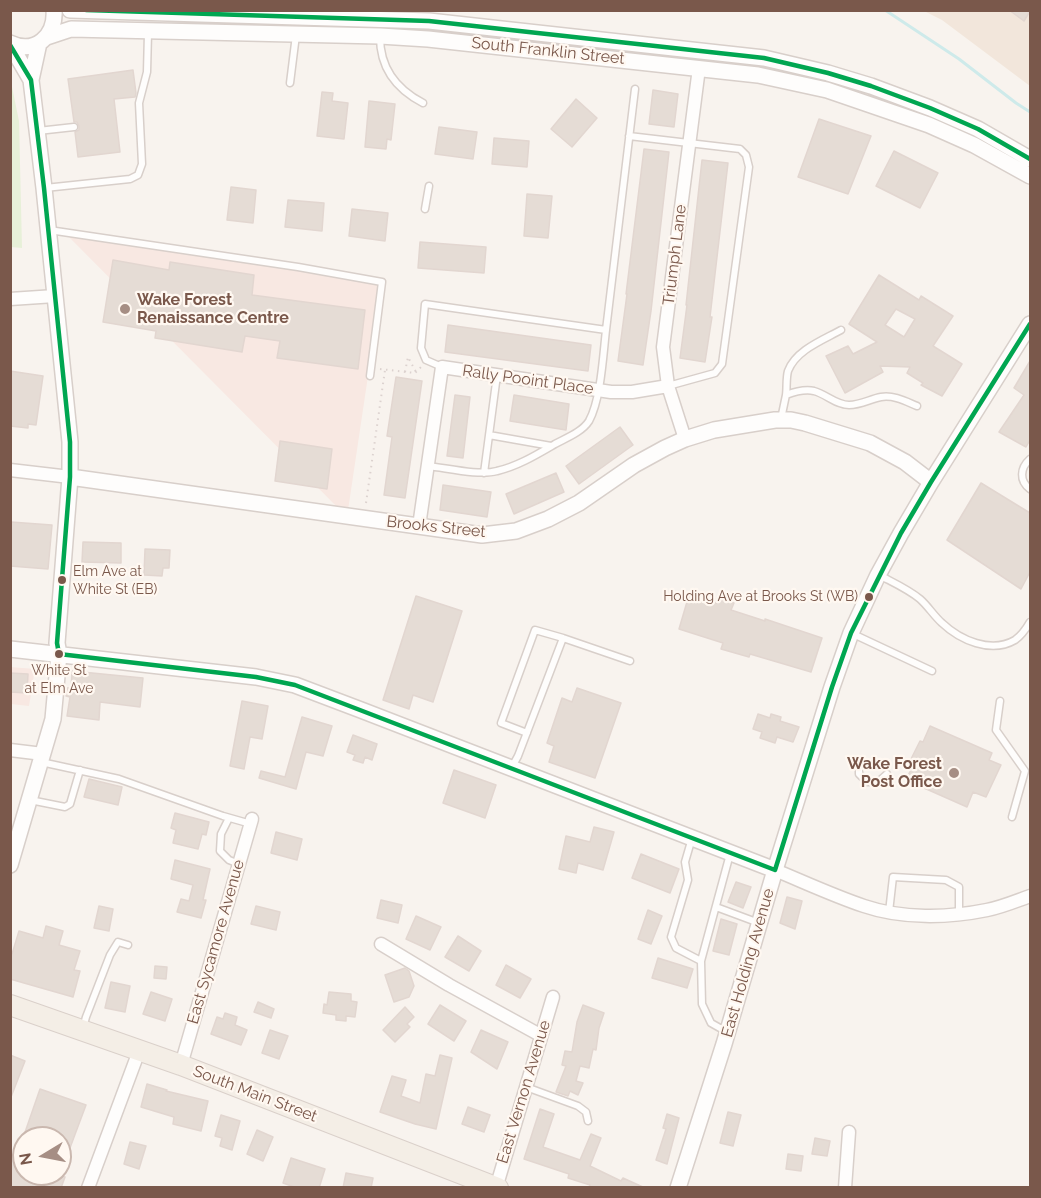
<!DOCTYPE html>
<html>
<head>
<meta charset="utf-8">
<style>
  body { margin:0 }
  #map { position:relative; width:1041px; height:1198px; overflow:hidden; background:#f8f3ee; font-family:Raleway,sans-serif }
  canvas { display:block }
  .frame { position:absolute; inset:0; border:12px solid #7a584b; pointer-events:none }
  .north { position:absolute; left:12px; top:1126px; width:60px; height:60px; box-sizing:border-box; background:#fff8f1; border:2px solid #cab8af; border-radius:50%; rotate:260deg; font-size:16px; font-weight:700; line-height:24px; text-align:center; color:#7a584b }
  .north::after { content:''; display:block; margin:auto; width:21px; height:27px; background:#a68e84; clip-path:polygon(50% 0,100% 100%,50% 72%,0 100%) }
</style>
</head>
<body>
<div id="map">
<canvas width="1041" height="1198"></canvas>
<div class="frame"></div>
<div class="north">N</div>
</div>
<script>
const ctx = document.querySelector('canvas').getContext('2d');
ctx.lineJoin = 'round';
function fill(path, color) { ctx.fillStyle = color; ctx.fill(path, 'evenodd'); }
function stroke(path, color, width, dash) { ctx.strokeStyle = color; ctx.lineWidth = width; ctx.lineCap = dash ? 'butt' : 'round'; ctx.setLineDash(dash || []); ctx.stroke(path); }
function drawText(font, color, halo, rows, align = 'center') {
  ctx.font = font + ' Raleway,sans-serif'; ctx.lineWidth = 4.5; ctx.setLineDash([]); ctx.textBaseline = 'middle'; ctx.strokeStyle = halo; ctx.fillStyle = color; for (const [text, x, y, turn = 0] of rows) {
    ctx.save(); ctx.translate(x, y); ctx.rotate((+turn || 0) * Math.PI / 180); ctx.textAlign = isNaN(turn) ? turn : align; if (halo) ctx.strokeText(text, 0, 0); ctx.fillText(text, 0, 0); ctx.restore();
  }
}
const residential = new Path2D(`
  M924 11H1030V86L942 20Z`);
const commercial = new Path2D(`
  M64 232 382 282 347 517Z
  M10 667 35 669 29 706 11 704Z`);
const green = new Path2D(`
  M11 82 19 121 22 248 11 247Z`);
const stream = new Path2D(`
  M885 10 959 59 1016 103 1030 112`);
const building = new Path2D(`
  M1009 10H1030V11L1024 21Z
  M133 70 136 93 135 97 114 99 120 152 78 157 75 132 79 130V126L77 122H74L68 79Z
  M653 90 678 94 674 127 649 124Z
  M322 92 333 93 332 101 348 103 344 139 317 136Z
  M576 99 597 118 572 147 551 129Z
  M369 101 395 104 391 140 387 139 386 149 365 147Z
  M819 119 871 136 848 194 798 177Z
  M439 127 477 132 473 159 435 154Z
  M494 138 529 141 527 167 492 164Z
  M644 149 669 152 651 311 643 365 618 361 627 294H626Z
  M894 151 938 173 920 208 876 186Z
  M702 160 728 163 710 317H712L705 362 680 358 687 305H686Z
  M231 187 256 190 253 223 227 220Z
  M527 194 552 196 548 238 524 236Z
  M288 200 324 203 322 231 285 227Z
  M352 209 388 213 385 241 349 236Z
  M420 242 486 247 484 273 418 268Z
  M113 260 169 270 170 262 254 275 252 295 365 310 358 369 277 358 280 341 245 336 242 352 155 338 156 331 103 322Z
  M879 275 919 300 921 296 953 316 933 346 962 364 942 396 921 385 923 383 907 373 910 367 880 366 883 372 845 393 826 356 848 346 853 354 877 342 849 324ZM896 309 915 319 904 337 885 325Z
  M448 325 591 345 588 371 445 352Z
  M1030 361V440L1026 447 999 432 1024 395 1014 388Z
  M10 371 43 376 36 425 28 424V428L10 426Z
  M396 377 422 381 405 498 384 495 392 437 387 436Z
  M455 395 470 397 463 458 447 456Z
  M514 395 569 404 566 430 510 421Z
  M620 427 633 445 579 484 566 466Z
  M280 441 332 449 327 489 275 481Z
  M556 473 564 492 514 514 506 494Z
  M981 483 1030 513V572L1021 589 947 540Z
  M443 485 491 492 487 517 440 510Z
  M11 522 52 525 48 569 10 566Z
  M83 542 121 543V563L82 562Z
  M145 549 170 550 169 568H163L162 576 144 575Z
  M689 595 716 603 717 599 734 603 731 610 765 621V619L822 638 811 672 750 654 749 657 721 649 723 643 679 629Z
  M416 596 462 611 433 702 413 695 409 709 383 700Z
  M72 671 143 678 140 707 100 702 99 720 67 716 70 697 66 696 67 688H71Z
  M10 673 28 674 27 693 10 692Z
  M577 688 621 703 595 778 549 762 554 746 547 743 562 698 572 702Z
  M242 701 268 706 262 739 250 737 244 769 230 766Z
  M758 714 770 718 771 714 781 717 780 721 799 727 793 742 777 737 775 743 760 738 762 732 753 729Z
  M302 717 332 726 323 756 306 752 296 789 259 778 261 771 285 777Z
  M930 726 992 753 989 760 1001 765 986 797 973 792 967 807 906 780 914 763 910 761 920 741 923 742Z
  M353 735 377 744 372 760 365 757 363 763 353 760 355 755 347 752Z
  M454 770 496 785 485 818 443 803Z
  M89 779 122 787 118 805 84 797Z
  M175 813 209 822 206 835 202 834 198 849 173 843 176 830 171 828Z
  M594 827 614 832 603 870 578 863 576 873 559 869 566 836 590 842Z
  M276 832 302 839 297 860 271 853Z
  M641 854 679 869 670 893 632 878Z
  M175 860 210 869 203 900H206L201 918 177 912 181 899 189 901 193 885 171 879Z
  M736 882 751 887 743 908 728 902Z
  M787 897 802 901 795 929 780 923Z
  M381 900 402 905 398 923 377 918Z
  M99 906 113 909 109 931 94 928Z
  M256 906 280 912 276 930 251 924Z
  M648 910 662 916 651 944 638 939Z
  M416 916 441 927 430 950 406 939Z
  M721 919 737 924 729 955 713 951Z
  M46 926 63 931 59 945 80 951 74 970 80 971 73 997 10 979V953L12 954 19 931 43 938Z
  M458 936 481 951 469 971 445 957Z
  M658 958 693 969 687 988 652 978Z
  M506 965 531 979 520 998 496 985Z
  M155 966 167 967 166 979 154 978Z
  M405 968 409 971 414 986 409 997 394 1002 385 975Z
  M111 982 130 986 125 1012 105 1008Z
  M151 992 172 999 165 1021 143 1014Z
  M329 992 351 994V1001L357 1002 355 1017 346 1016V1021L336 1020V1015L323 1013 324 1004 327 1005Z
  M258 1002 274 1009 271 1018 254 1012Z
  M440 1005 466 1021 454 1041 428 1024Z
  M583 1005 604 1013 599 1028 596 1050 593 1049 589 1068 580 1066 576 1081 583 1083 578 1095 570 1091 568 1096 556 1092 566 1066 562 1065 565 1051 572 1052 577 1022Z
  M405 1007 414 1017 407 1024 410 1027 395 1042 383 1030Z
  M225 1013 237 1017 235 1025 247 1030 241 1045 211 1034 217 1017 223 1019Z
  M270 1030 288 1036 279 1059 262 1053Z
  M481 1030 508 1042 497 1069 471 1052Z
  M10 1055 25 1061 11 1097H10Z
  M440 1055 452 1058 436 1129 415 1124 380 1112 392 1076 406 1080 401 1096 420 1103 426 1074 435 1076Z
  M147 1084 167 1090 166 1091 208 1101 201 1131 173 1124 174 1117 141 1107Z
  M40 1089 86 1105 61 1172 60 1138H23Z
  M468 1107 490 1115 484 1132 462 1124Z
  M540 1109 554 1114 543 1147 580 1160 591 1134 601 1138 590 1166 621 1181 623 1178 645 1188H589L590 1185 568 1178 569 1174 524 1159Z
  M728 1112 741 1115 733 1146 720 1143Z
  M667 1114 679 1118 667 1164 656 1160 666 1129 663 1128Z
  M221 1115 240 1121 232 1150 220 1146 222 1138 215 1136Z
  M257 1130 273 1137 263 1161 247 1154Z
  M815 1138 830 1141 827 1156 812 1154Z
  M23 1140H24V1174H56L65 1177 61 1188H10V1154L17 1156Z
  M130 1142 146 1146 139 1169 124 1164Z
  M788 1154 803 1156 801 1171 786 1169Z
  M291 1158 325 1169 319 1188H297L283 1183Z
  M346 1173 373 1178 371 1188H343Z`);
const path = new Path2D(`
  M380 369 415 373 422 366
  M405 372 408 357 416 372
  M366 503 385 370`);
const service = new Path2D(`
  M380 37C380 68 396 89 423 103
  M290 83 296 35
  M38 131 74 127
  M629 136 740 149 746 155 749 167 722 364 715 373 668 386
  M45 188 130 179 138 175 142 164 139 103 147 72 148 33
  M425 209 429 186
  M49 230 298 267 382 282 370 376
  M606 330 635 89
  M786 395C787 388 786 378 788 371 796 350 823 340 841 330
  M781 419 786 395C794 392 805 389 814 391 826 394 836 405 849 405 861 405 870 399 881 397 894 395 905 401 917 406
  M489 435 551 446
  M1030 459C1020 468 1019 481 1030 489
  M428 466C447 468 479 476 497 471 518 466 536 455 555 444 566 438 582 432 589 421 601 399 603 356 606 330L425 304 421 348 426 360 442 367
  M484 473 497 375
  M879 575C892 582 908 589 920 599 928 606 934 616 942 623 960 640 991 654 1015 640 1022 635 1026 629 1030 622
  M851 633 932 671
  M563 638 630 661
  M1000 701 996 730 1025 771 1012 817
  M41 762 119 779 223 816 251 824
  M859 763V774L867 782H878L887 774
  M512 767 518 756 563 638 535 630 501 723 527 733
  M30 800 65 807 70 804 80 770
  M229 818 221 834 220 851 229 860 239 864
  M692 838 685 862 688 880 671 937 676 948 701 961
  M716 907 759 923
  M889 912 893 877 946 880 959 887V914
  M83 1028 86 1017 110 955 118 942 128 945
  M727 1032 711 1023 702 1004 701 961 730 854
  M526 1087 578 1106 586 1112 588 1121`);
const minor = new Path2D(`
  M10 299 55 296
  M685 439 668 386 663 347 699 68
  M10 470 70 477
  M419 526 442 367 611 392H632L668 386
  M10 750 43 754
  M775 870C804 882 834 896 864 906 902 919 948 918 987 910 1002 907 1016 901 1030 896
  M381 944 449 985 540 1035
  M181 1065 252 819
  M88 1188 139 1051
  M496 1188 553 997
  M845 1188 849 1132`);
const tertiary = new Path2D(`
  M70 10 429 21 764 58 828 73 871 86 930 108 978 129 1030 159
  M47 37 71 29 380 36 428 39 758 75 827 90 929 125 974 145 1030 176
  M10 43C35 55 56 36 54 10
  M10 44 31 80 44 188 70 442V477L57 643 59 654 53 719 10 865
  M31 80 39 43
  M70 477 482 535 516 531 548 519 579 503 634 465 665 448 685 439 714 430 775 420H791L805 423 870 443 905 462 931 482
  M10 649 256 677 295 685 361 710 775 870
  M678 1188 724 1044 775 870 832 687 851 633 878 575 901 533 931 482 1030 324`);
const primary = new Path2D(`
  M10 1005 181 1065 498 1188`);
const bus1 = new Path2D(`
  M86 10 429 21 764 58 828 73 871 86 930 108 978 129 1030 159
  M10 45 31 80 44 188 70 442V477L57 643 59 654 256 677 295 685 775 870 832 687 851 633 901 533 931 482 1030 324`);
const markers = [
  [125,309,6,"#a68e84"],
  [62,580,5,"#7a584b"],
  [869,597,5,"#7a584b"],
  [59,654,5,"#7a584b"],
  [954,773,6,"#a68e84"]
];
const busNames = [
  ["Elm Ave at",73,572],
  ["White St (EB)",73,590],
  ["Holding Ave at Brooks St (WB)",858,597,"right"],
  ["White St",59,671,"center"],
  ["at Elm Ave",59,689,"center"]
];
const streetNames = [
  ["South Franklin Street",548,51,6],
  ["Triumph Lane",675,255,-83],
  ["Rally Pooint Place",528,380,8],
  ["Brooks Street",436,527,6],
  ["East Sycamore Avenue",216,942,-74],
  ["East Holding Avenue",748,963,-74],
  ["East Vernon Avenue",524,1092,-73],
  ["South Main Street",255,1094,21]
];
const poiNames = [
  ["Wake Forest",137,300],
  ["Renaissance Centre",137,318],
  ["Wake Forest",942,764,"right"],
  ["Post Office",942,782,"right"]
];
fill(residential, '#f2e6db');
fill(commercial, '#f8e8e2');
fill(green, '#e7f0d8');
stroke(stream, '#ceeaea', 3);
fill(building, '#e5dcd5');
stroke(building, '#e2d6d0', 1.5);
stroke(service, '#d8cfca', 9);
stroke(minor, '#d8cfca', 15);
stroke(tertiary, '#d8cfca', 18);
stroke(primary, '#dad0ca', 22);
stroke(path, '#dcd2cf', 2, [1.5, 4.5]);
stroke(service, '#fefdfc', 6);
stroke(minor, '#fefdfc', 12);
stroke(tertiary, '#fefdfc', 15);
stroke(primary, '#f4eee6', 20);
stroke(bus1, '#00a651', 4.5);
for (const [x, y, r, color] of markers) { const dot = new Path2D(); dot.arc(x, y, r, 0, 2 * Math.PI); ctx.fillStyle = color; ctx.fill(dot); stroke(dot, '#fff8f1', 2); }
drawText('14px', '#7a584b', '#fff8f1', busNames, 'left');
drawText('16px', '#7a584b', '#fff8f1', streetNames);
drawText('bold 16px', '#7a584b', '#fff8f1', poiNames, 'left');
</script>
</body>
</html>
